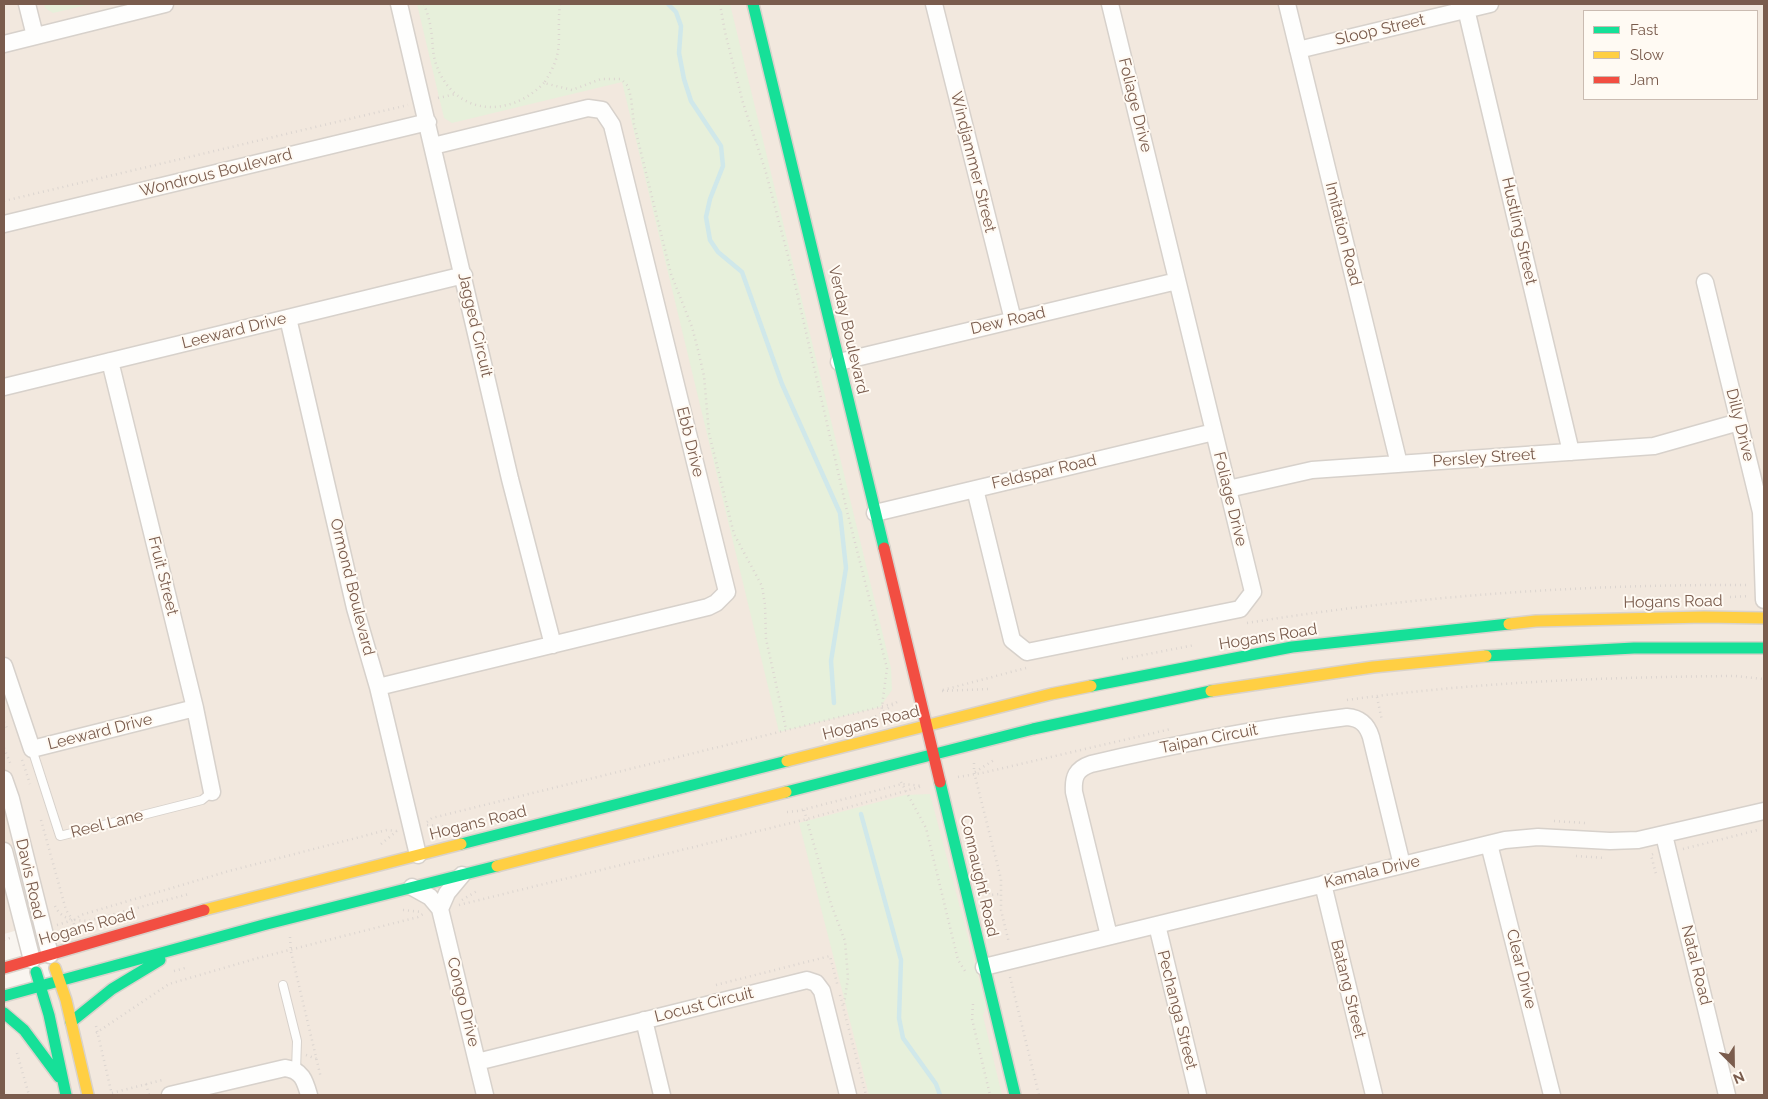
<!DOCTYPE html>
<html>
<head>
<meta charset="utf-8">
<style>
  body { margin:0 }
  #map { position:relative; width:1768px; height:1099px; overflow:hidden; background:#f9f5f0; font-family:Raleway,sans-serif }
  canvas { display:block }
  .frame { position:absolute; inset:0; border:5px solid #7a5c4d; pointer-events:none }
  .legend { position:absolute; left:1583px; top:10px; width:175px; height:90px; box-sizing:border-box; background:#fffaf3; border:1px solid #cabbb1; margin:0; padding:6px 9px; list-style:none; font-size:15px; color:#7a5c4d }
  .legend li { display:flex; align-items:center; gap:10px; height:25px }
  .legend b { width:25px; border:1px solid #cabbb1 }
  .north { position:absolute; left:1708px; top:1039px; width:50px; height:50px; -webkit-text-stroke:4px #fffaf3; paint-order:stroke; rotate:157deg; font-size:14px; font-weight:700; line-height:20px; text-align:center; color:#7a5c4d }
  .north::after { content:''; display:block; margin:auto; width:18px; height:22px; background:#7a5c4d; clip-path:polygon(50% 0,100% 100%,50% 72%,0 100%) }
</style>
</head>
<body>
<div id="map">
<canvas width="1768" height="1099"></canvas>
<div class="frame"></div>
<ul class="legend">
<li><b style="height:6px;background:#16e098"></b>Fast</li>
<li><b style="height:6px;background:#ffcf43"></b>Slow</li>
<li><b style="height:6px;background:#f24e42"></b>Jam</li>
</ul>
<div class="north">N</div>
</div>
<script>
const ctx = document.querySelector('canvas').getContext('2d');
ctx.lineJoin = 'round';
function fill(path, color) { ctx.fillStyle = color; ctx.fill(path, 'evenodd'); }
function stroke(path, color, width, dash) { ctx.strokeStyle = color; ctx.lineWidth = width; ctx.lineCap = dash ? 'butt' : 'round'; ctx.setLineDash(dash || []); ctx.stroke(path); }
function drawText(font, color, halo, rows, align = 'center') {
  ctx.font = font + ' Raleway,sans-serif'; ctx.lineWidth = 4; ctx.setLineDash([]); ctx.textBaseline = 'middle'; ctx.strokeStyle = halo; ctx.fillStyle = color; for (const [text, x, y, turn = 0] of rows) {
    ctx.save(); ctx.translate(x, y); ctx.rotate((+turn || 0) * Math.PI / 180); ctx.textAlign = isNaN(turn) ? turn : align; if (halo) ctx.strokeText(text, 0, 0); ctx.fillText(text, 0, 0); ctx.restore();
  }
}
const residential = new Path2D(`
  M4 4H1764V1095H4V990L53 977 39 924 4 934ZM1584 11H1757V99H1584Z`);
const green = new Path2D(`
  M44 4H91L53 13 45 8Z
  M417 4H730L891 668 892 690 880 707 779 732 622 82 452 123 444 118Z
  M930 794 986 1006 983 1016 1002 1095H869L799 823 905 795Z`);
const stream = new Path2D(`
  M668 4 676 12 681 26 679 53 684 79 691 101 721 146 723 166 710 199 706 217 710 240 718 252 742 272 782 384 840 513 846 568 831 661 834 703
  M861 814 901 960 899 1018 903 1038 936 1084 940 1095`);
const path = new Path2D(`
  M424 4C427 12 430 21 431 30 433 41 432 53 436 64 454 116 509 119 544 83
  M560 4C556 39 566 50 544 83L572 90 601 79H621L628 86 631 98 634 124 671 274 692 327 699 354 704 376 709 433 734 534 762 586 765 605 766 639 786 729
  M720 4 725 32 743 103 765 169 792 271 847 511 887 668 881 714 882 719
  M438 98 456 94
  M4 201 408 105
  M1730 597 1750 596
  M1247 623C1414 596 1581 584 1750 585
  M1122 659 1195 645
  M943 690 1026 668
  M942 691 988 689
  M1377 697 1382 721
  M1347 700C1476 682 1605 677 1735 676L1764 679
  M866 720 877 716 897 702
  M4 722 8 730
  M4 748 11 765
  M22 760 30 784
  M974 763V772L1001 879V910L1009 943
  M975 772 994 760
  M958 777 982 773 1171 729
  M901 782 926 828 958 960 965 971
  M804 810 831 904 845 941 848 978 844 1004
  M787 812 798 811 902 784 923 786
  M41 820 66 910 72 919
  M1554 821 1585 823
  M427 822 432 818 896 703
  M427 825 447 827
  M381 844 397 831
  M1683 849 1758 830
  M1653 854 1651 855 1656 874
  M1576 856 1606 858
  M982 864 989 895 1001 894
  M462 900 477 891
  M459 905 807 819 923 786
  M55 906C62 920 73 920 88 921L189 894
  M403 910 422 912
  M74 920 81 915 229 871 387 830 397 831
  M57 925 73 920 75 928
  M290 937 291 952 321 1078
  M4 940 10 938
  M174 971 185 968
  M1010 977 1039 1095
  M716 985 830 956 838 987
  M840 995 866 1095
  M973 1004 972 1019 990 1095
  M96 1026 112 1095
  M96 1033 169 984 258 958 418 917 425 913
  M17 1053 29 1095
  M306 1055 317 1059
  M146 1084 149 1095
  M112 1093 162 1080`);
const lane = new Path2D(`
  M32 749 60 836 202 800 212 792
  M283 985 297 1041 296 1071`);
const street = new Path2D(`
  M27 4 35 36
  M399 4 510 479 553 645
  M934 4 1013 320
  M1287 4 1399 464
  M1466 9 1571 452
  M4 44 165 4
  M1298 50 1490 4
  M4 224 428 122
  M1705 282 1761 512 1764 600
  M288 318 355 608 378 687 418 855
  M110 361 195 708 212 792
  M839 362 1177 281
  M4 387 464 275
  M975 489 1012 640 1027 652 1240 609 1253 592 1110 4
  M1228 489 1312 470 1654 446 1739 422
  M875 513 1214 432
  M4 666 32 749 195 708
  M378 687 708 607 716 603 727 592 612 125 602 110 588 108 433 146
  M4 779 11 799 50 955
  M1664 835 1727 1095
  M1489 844 1552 1095
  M4 851 32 960
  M1323 884 1374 1095
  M412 887 430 897 440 909 485 1095
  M440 909 447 893 462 875
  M1157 925 1198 1095
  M1109 936 1074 792C1073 777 1076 769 1091 764 1176 744 1261 728 1347 717 1360 718 1367 724 1371 737L1402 865
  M984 967 1505 840 1538 837 1610 841 1638 840 1764 811
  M644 1020 662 1095
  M477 1062 807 980 816 983 822 991 848 1095
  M170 1095 285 1068C302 1070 305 1081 309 1095`);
const fast = new Path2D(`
  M753 4 884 548
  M1486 656 1634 648H1764
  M1091 686 1292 647 1509 624
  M940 782 1015 1095
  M786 792 1033 729 1211 691
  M461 844 787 761
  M36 972 49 1015 66 1095
  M4 996 267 924 497 866
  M4 1013 24 1030 59 1077
  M71 1022 112 989 160 960`);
const slow = new Path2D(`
  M1509 624 1536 621 1704 617 1764 618
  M1211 691 1373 667 1486 656
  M787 761 1051 694 1091 686
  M497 866 786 792
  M204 910 461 844
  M55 968 66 1000 88 1095`);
const jam = new Path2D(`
  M884 548 940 782
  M4 968 204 910`);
const streetNames = [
  ["Sloop Street",1380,30,-13],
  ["Foliage Drive",1135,105,76],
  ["Windjammer Street",973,162,76],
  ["Wondrous Boulevard",216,173,-14],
  ["Hustling Street",1519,231,77],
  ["Imitation Road",1343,234,76],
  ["Dew Road",1008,321,-13],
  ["Jagged Circuit",475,325,77],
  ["Verday Boulevard",848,330,77],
  ["Leeward Drive",234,331,-14],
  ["Dilly Drive",1740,425,76],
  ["Ebb Drive",690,442,76],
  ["Persley Street",1484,458,-4],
  ["Feldspar Road",1044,472,-13],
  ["Foliage Drive",1230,499,76],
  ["Fruit Street",163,576,76],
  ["Ormond Boulevard",352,587,76],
  ["Hogans Road",1673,602,-1],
  ["Hogans Road",1268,637,-9],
  ["Hogans Road",871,723,-14],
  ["Leeward Drive",100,732,-14],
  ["Taipan Circuit",1209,739,-11],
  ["Hogans Road",478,823,-14],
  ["Reel Lane",107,824,-14],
  ["Kamala Drive",1372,872,-13],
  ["Connaught Road",979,876,77],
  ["Davis Road",30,879,77],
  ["Hogans Road",87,927,-16],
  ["Natal Road",1696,965,76],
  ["Clear Drive",1521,969,76],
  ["Batang Street",1348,989,76],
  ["Congo Drive",463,1002,76],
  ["Locust Circuit",704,1005,-14],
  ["Pechanga Street",1177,1010,76]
];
fill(residential, '#f2e8de');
fill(green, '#e7f0db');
stroke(stream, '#d0e8ea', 4.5);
stroke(lane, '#d7d1cb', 10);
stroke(street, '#d7d1cb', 19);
stroke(fast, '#d9d2cb', 14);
stroke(slow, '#d9d2cb', 14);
stroke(jam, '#d9d2cb', 14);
stroke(path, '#dcd5d0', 2.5, [1, 4]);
stroke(lane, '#fefefd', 8);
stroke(street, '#fefefd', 16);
stroke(fast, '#16e098', 11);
stroke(slow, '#ffcf43', 11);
stroke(jam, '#f24e42', 11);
drawText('16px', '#7a5c4d', '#fffaf3', streetNames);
</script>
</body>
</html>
